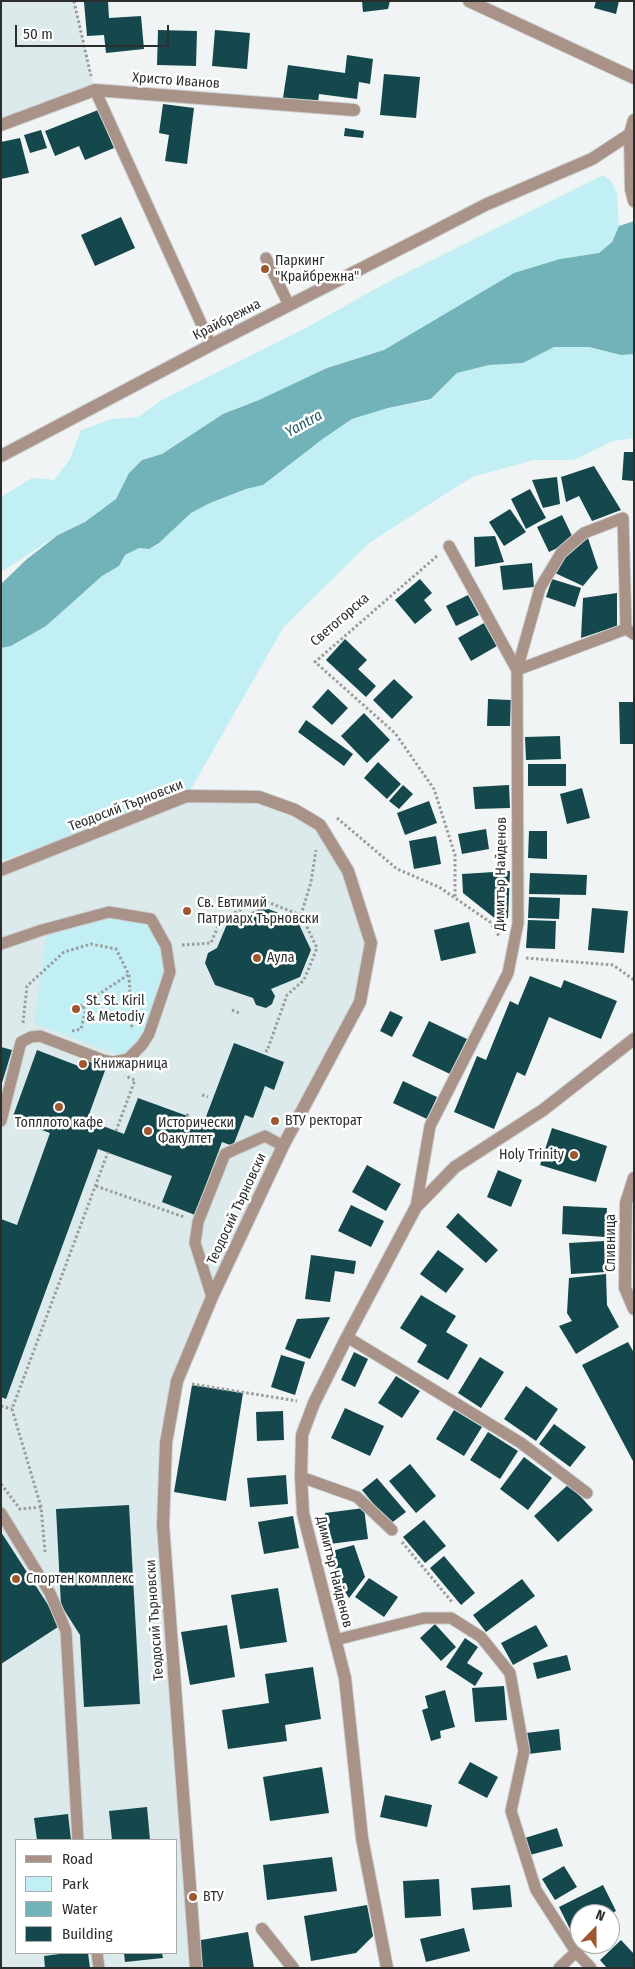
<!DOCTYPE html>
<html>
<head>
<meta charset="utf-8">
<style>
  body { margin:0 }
  #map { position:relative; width:635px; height:1969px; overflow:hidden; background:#f0f4f4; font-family:"Fira Sans Condensed",sans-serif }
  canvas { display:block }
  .frame { position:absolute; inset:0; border:2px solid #2c2d2d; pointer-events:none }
  .legend { position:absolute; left:15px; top:1839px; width:162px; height:115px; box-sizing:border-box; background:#fff; border:1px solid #ababab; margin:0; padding:6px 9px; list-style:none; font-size:15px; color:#2c2d2d }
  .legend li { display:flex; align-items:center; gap:10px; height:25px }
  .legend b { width:25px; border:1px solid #ababab }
  .north { position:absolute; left:570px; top:1904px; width:50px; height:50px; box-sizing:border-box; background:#fff; border:1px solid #ababab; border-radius:50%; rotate:22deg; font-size:14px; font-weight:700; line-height:20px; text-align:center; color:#2c2d2d }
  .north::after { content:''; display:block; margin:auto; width:18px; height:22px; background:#9e572e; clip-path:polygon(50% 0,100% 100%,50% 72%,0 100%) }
  .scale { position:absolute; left:15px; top:25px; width:154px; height:22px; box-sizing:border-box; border:2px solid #2c2d2d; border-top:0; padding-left:6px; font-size:15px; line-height:18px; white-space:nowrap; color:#2c2d2d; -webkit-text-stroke:4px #fff; paint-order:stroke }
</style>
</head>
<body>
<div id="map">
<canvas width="635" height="1969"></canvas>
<div class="frame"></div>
<ul class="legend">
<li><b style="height:6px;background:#a99388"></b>Road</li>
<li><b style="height:14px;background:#c1eff3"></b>Park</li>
<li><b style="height:14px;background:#72b3b9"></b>Water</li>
<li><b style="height:14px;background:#15484c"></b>Building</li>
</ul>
<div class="north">N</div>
<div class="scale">50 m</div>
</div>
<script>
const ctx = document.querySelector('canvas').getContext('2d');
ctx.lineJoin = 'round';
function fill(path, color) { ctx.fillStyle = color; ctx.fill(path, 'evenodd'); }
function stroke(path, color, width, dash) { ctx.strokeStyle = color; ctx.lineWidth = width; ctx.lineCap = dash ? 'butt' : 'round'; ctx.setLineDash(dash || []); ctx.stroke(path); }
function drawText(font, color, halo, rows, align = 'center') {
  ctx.font = font + ' "Fira Sans Condensed",sans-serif'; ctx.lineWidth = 5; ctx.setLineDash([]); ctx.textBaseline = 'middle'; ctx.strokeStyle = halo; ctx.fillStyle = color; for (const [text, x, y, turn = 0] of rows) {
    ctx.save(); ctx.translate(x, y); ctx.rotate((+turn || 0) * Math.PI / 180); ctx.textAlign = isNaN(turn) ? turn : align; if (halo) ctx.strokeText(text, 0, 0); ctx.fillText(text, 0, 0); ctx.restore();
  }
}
const built = new Path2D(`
  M1 1H74L95 90 1 125Z
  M187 796 259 797 320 825 348 871 371 943 360 1002 319 1080 177 1381 163 1525 196 1968H1V870ZM16 1840H176V1953H16Z`);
const green = new Path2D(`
  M603 175 611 181 617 193 619 226 612 242 599 253 560 259 440 318 384 350 327 368 259 400 223 414 162 454 142 460 129 473 116 499 85 522 58 535 1 572V497L32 478 54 480 70 459 81 430 112 419 138 417 162 400 304 329 384 284Z
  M554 347H589L621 355 634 354V438L613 441 574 460H534L472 477 369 543 283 628 187 796 1 861V648L11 646 46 626 102 576 119 566 125 555 139 548 149 549 159 543 191 513 210 503 246 489 263 485 324 438 352 419 388 408 431 400 457 373 489 365 523 363Z
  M108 916 150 922 163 949 166 974 135 1061 34 1023 47 931Z`);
const water = new Path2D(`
  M634 221V354L621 355 589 347H554L523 363 489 365 457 373 431 399 388 408 352 419 324 438 263 485 246 489 210 503 191 513 159 543 149 549 139 548 125 555 119 566 102 576 46 626 11 646 1 648V584L27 559 58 535 85 522 116 499 129 473 142 460 162 454 223 414 259 400 327 368 384 350 514 273 560 259 599 253 612 242 619 226Z`);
const building = new Path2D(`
  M108 1 109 18 141 16 144 49 106 53 104 35 87 36 84 2Z
  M362 1H390L388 9 363 12Z
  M596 1H619L616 14 594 8Z
  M158 30 197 31 196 66 157 65Z
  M215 30 250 33 247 69 212 66Z
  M347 55 373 59 370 84 359 82 357 99 319 94 318 102 283 98 288 65 345 73Z
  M384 74 420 77 416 118 380 115Z
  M163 104 194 108 187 164 165 161 169 135 159 133Z
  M98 110 114 148 85 160 79 146 55 156 45 131Z
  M345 128 364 131 363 138 344 136Z
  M41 130 47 148 30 153 24 135Z
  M20 138 29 173 1 179V142Z
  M121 217 135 248 95 266 81 235Z
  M624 452H634V481L622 480Z
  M594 466 621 510 592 521 579 496 566 502 561 477Z
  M557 477 560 504 543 508 532 480Z
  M530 489 546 518 526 529 511 499Z
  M510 509 526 532 504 546 489 522Z
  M562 515 574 540 549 552 537 527Z
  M495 536 504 562 475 567 474 537Z
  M588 538 598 568 583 586 555 573 563 556Z
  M532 563 534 587 503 590 500 566Z
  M420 579 432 593 424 600 432 610 415 624 395 600Z
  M552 579 581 588 575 607 546 597Z
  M617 593V626L581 638 583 598Z
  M468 595 479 615 456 626 446 606Z
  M484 623 497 646 471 661 458 638Z
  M345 639 367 660 358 669 376 686 366 697 326 660Z
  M394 679 413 697 392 719 373 700Z
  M328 689 348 708 332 725 312 707Z
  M488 699 511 700 510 726H487Z
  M619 702H634V744H620Z
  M364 713 390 740 367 763 341 736Z
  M306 720 353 754 344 766 298 732Z
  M560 736 561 759 526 760 525 737Z
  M378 762 401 784 387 799 364 778Z
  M528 764H566V786H528Z
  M403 785 413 794 399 809 389 801Z
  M509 785 510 808 475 809 473 787Z
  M582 788 590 818 567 824 560 794Z
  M429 801 437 823 405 835 397 813Z
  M486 829 489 849 462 854 458 834Z
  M529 831H547V859L528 858Z
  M436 836 441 864 414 869 409 841Z
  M510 871 508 918 497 920 463 893 462 874Z
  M530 873 587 875 586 895 529 894Z
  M529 897 560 898 559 919 528 918Z
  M263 907 297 920 311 950 300 977 271 989 275 996 272 1004 266 1008 256 1005 253 998 215 985 205 963 208 953 217 948 227 924Z
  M592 908 628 911 624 953 588 950Z
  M528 920 556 921 555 949 526 948Z
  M469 922 476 953 441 961 434 930Z
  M530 976 561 988 564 980 617 1001 601 1039 549 1017 525 1076 517 1072 494 1129 454 1112 477 1056 486 1060 510 1001 518 1005Z
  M390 1011 403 1017 392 1037 380 1031Z
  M429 1021 467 1039 450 1074 412 1056Z
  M234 1043 284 1062 274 1090 265 1086 253 1118 245 1115 233 1146 222 1142 195 1215 162 1202 172 1176 98 1149 6 1399 1 1397V1219L17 1225 50 1133 12 1119 37 1050 81 1067 84 1057 107 1065 87 1120 124 1134 138 1098 204 1122Z
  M1 1047 12 1050 2 1083H1Z
  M403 1081 437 1097 427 1119 393 1103Z
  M552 1128 607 1146 596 1182 540 1165Z
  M367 1165 401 1184 386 1211 352 1192Z
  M498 1170 522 1180 511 1207 487 1197Z
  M351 1205 384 1221 371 1247 338 1231Z
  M563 1206 607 1208 605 1237 562 1234Z
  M458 1213 498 1250 486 1263 446 1227Z
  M604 1241 606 1272 571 1274 569 1243Z
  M438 1250 464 1269 446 1293 420 1274Z
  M311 1255 356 1261 354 1274 335 1271 330 1302 305 1299Z
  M606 1274 607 1305 619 1327 576 1354 559 1326 572 1321 567 1313 569 1278Z
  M421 1295 456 1316 446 1332 468 1345 448 1380 417 1362 427 1345 400 1328Z
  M330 1317 310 1359 285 1349 297 1319Z
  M628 1342 634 1353V1463L582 1365Z
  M354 1352 368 1359 355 1387 341 1380Z
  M281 1355 305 1362 295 1395 271 1387Z
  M480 1357 504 1372 481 1408 458 1393Z
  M396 1376 420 1391 402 1418 378 1403Z
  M192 1385 243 1393 226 1501 174 1492Z
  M526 1386 558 1409 536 1441 504 1419Z
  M345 1408 384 1426 370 1456 331 1438Z
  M454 1410 482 1427 464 1456 436 1439Z
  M283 1411 284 1440 257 1441 256 1412Z
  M554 1424 586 1447 570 1467 539 1444Z
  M488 1432 518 1451 500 1479 470 1460Z
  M524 1457 552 1478 528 1510 500 1489Z
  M410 1464 436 1496 416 1513 389 1481Z
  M286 1475 288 1504 250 1507 247 1478Z
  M377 1478 406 1512 390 1524 362 1490Z
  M569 1484 593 1510 558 1542 534 1516Z
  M129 1505 140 1704 84 1707 80 1635 61 1605 56 1509Z
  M364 1508 368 1539 330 1544 325 1513Z
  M293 1516 299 1548 264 1554 258 1522Z
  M424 1520 446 1546 425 1563 403 1537Z
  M1 1532 61 1625 1 1664Z
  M354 1545 365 1577 349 1598 336 1577 332 1551Z
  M444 1556 475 1593 461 1605 430 1568Z
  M369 1578 398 1597 384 1617 355 1597Z
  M522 1579 535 1596 486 1632 473 1615Z
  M278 1588 287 1642 240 1649 231 1595Z
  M435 1624 456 1647 441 1661 420 1638Z
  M227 1625 235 1677 190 1685 181 1632Z
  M536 1625 548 1646 513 1665 501 1643Z
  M465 1638 478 1647 467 1663 483 1673 475 1686 446 1667Z
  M567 1655 571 1670 537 1679 533 1663Z
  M313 1667 321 1719 285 1725 287 1741 228 1749 222 1710 269 1703 265 1674Z
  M504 1686 507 1720 475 1722 472 1688Z
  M445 1690 455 1727 440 1731 441 1738 431 1741 422 1710 428 1708 425 1696Z
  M559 1729 561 1750 528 1754 526 1733Z
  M470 1762 498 1777 487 1798 458 1783Z
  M322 1767 329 1813 270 1821 263 1777Z
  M385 1795 432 1805 427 1827 380 1817Z
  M147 1807 150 1840H112L109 1811Z
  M68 1814 71 1840H37L34 1818Z
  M557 1828 563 1846 530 1855 525 1838Z
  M332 1857 337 1891 267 1900 263 1865Z
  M564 1866 577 1887 555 1900 542 1879Z
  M439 1879 441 1916 405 1918 403 1881Z
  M510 1885 512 1907 473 1910 471 1888Z
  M603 1885 616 1911 610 1914H580V1929L572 1933 559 1907Z
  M367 1905 373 1936 356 1953 311 1961 304 1916Z
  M464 1928 470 1951 426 1962 420 1939Z
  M248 1932 254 1968H199L195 1941Z
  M621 1940 634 1954V1968H607L600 1960Z
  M67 1953H88L90 1968H45L44 1956Z
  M124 1953H162L163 1958 125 1962Z`);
const path = new Path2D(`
  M74 1 91 76
  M437 556 315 662 395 733 434 789 455 855V898
  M337 818 397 869 439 887 490 922 499 936
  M301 915 311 882 316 850
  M182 945 211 943 221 919 262 900 301 915 317 948 304 980 287 995 267 1051 263 1049
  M526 958 613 965 634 980
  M76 1009 128 975
  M232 1010 239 1013
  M23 1023 27 986 64 952 91 944 116 949 129 975 132 1030
  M72 1031 81 1029 85 1013 83 1005
  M202 1095 208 1097
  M187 1116 188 1113
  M116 1131 135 1080 125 1076
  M96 1186 184 1217
  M192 1384 297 1401
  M1 1406 12 1409
  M1 1484 20 1509 41 1507
  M402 1542 452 1602
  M45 1552 41 1507 12 1409 108 1152`);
const service = new Path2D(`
  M95 90 211 345
  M266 258 289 305
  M449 546 517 670 540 588 561 553 584 533 623 518 626 629
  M1 944 42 930 109 912 151 919 166 946 170 972 149 1034 142 1045 128 1059 113 1062 103 1060 40 1036 31 1037 21 1042 1 1121
  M416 1207 430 1126 508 973 518 923 517 670 626 629 634 634
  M212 1297 195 1243 198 1222 225 1154 265 1136 283 1146
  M347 1337 521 1443 587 1493
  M301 1477 357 1497 392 1530
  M1 1513 50 1593 66 1631 78 1840
  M335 1640 424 1618H451L481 1637 510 1673 524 1751 511 1811 536 1890 576 1952 591 1968
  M97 1953 99 1968
  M559 1968 576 1952`);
const pedestrian = new Path2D(`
  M631 189 634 201`);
const minor = new Path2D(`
  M1 125 95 90 354 110
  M631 189 630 134 634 120
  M1 456 211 345 431 233 485 205 592 159 630 134
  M634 1178 626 1203 625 1288 634 1309
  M262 1929 293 1968`);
const tertiary = new Path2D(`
  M469 1 634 78
  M1 870 187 796 259 797 295 810 320 825 348 871 371 943 360 1002 283 1146 212 1297 177 1381 166 1443 163 1525 196 1968
  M387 1968 362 1838 345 1678 303 1513 301 1477 302 1435 314 1403 347 1337 416 1207 455 1167 543 1110 634 1039`);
const markers = [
  [265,269,5,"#9e572e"],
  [187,911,5,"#9e572e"],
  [257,958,5,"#9e572e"],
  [76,1009,5,"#9e572e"],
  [83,1064,5,"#9e572e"],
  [59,1107,5,"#9e572e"],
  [275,1121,5,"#9e572e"],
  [148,1131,5,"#9e572e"],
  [574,1155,5,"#9e572e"],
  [16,1579,5,"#9e572e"],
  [193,1897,5,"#9e572e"]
];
const streetNames = [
  ["Христо Иванов",176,81,4],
  ["Крайбрежна",227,320,-27],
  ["Светогорска",340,620,-41],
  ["Теодосий Търновски",126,806,-21],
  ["Димитър Найденов",501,874,-89],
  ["Теодосий Търновски",237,1209,-65],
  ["Сливница",611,1243,-90],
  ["Димитър Найденов",334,1572,76],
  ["Теодосий Търновски",155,1620,-94]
];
const poiNames = [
  ["Паркинг",275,261],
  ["\"Крайбрежна\"",275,277],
  ["Св. Евтимий",197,903],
  ["Патриарх Търновски",197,919],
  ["Аула",267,958],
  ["St. St. Kiril",86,1001],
  ["& Metodiy",86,1017],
  ["Книжарница",93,1064],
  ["ВТУ ректорат",285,1121],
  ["Топллото кафе",59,1123,"center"],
  ["Исторически",158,1123],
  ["Факултет",158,1139],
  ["Holy Trinity",564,1155,"right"],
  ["Спортен комплекс",26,1579],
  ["ВТУ",203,1897]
];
const waterNames = [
  ["Yantra",304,424,-29]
];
fill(built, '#dceaeb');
fill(green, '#c1eff3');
fill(water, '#72b3b9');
fill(building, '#15484c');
stroke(service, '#cdd0d0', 13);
stroke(pedestrian, '#cdd0d0', 14);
stroke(minor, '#cdd0d0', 14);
stroke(tertiary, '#cdd0d0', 14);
stroke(path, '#9b9d9d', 3, [2.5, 2.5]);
stroke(service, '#a99388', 11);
stroke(pedestrian, '#a99388', 12);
stroke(minor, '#a99388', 12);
stroke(tertiary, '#a99388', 12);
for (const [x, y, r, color] of markers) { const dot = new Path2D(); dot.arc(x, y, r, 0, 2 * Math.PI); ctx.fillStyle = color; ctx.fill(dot); stroke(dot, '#fff', 2); }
drawText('14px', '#2c2d2d', '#fff', streetNames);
drawText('14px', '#2c2d2d', '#fff', poiNames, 'left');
drawText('italic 15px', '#235a5f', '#fff', waterNames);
</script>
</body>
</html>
